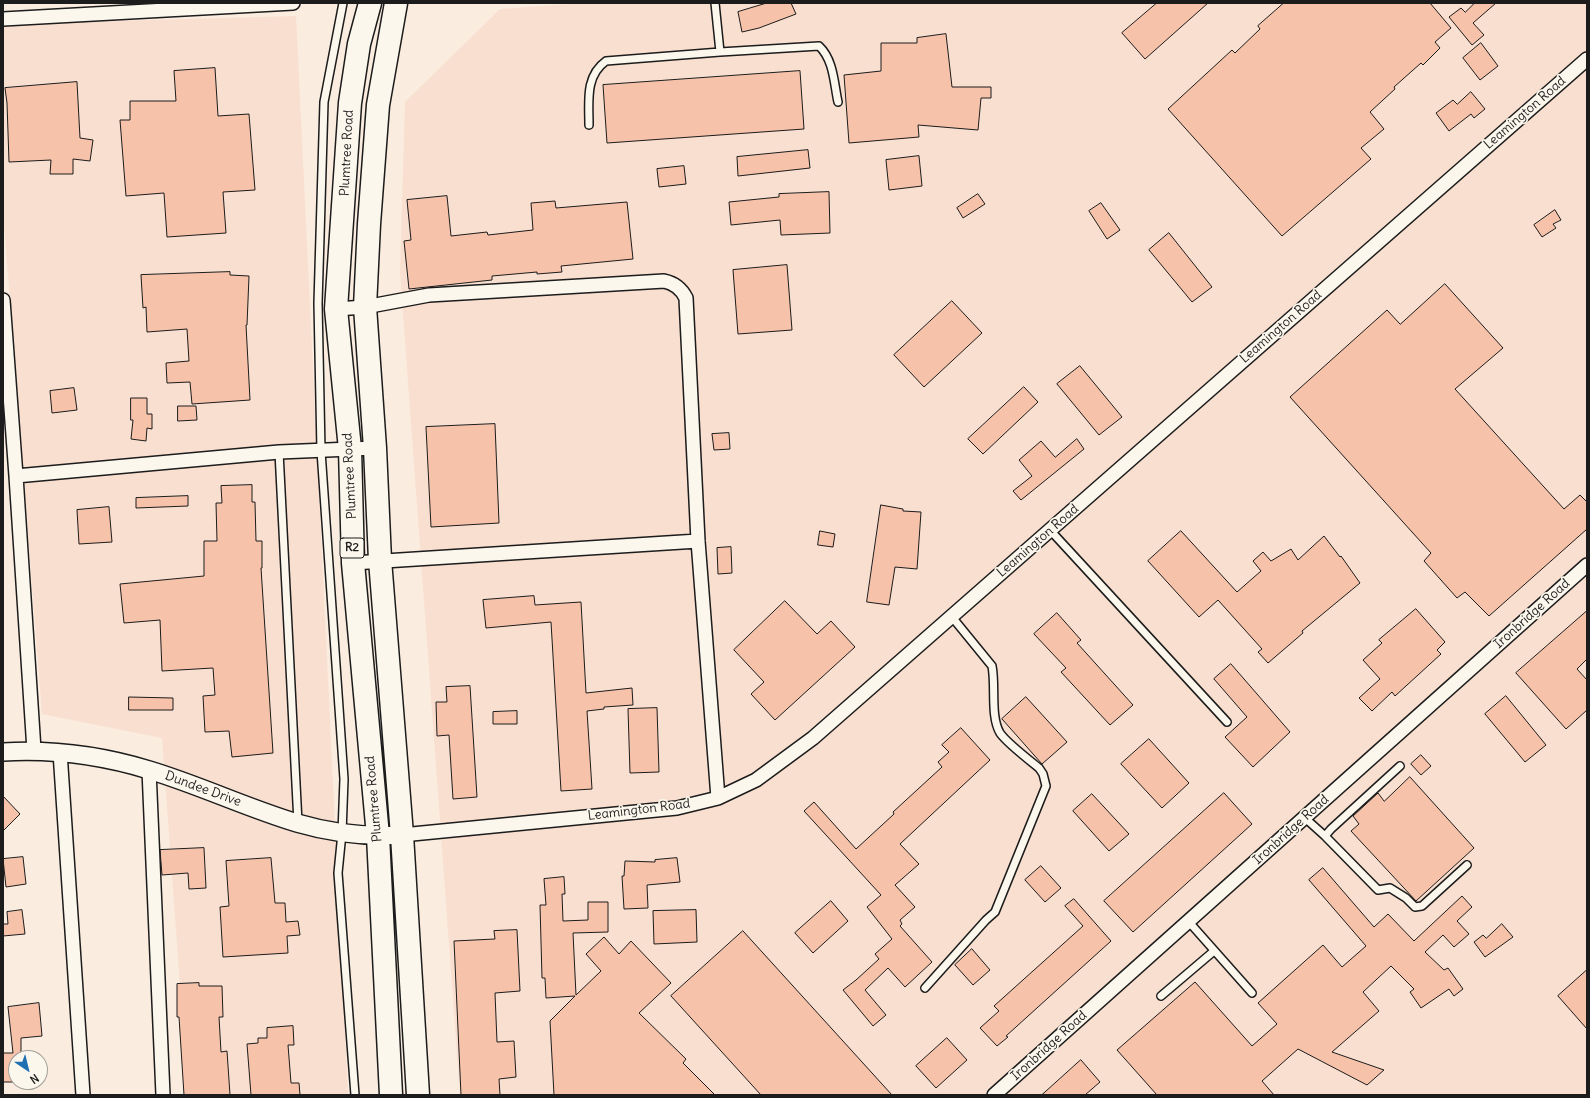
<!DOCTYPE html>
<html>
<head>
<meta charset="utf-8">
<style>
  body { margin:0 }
  #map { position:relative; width:1590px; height:1098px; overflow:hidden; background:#faecdf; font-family:Delius,sans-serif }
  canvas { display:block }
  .frame { position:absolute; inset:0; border:4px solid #1c1c1c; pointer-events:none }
  .north { position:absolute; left:8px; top:1050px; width:40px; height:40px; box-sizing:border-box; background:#fbf7ec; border:1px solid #a29f99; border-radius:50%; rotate:145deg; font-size:11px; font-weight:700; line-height:16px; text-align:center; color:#1c1c1c }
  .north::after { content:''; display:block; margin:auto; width:14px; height:18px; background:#1f6fb2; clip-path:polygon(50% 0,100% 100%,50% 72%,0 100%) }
</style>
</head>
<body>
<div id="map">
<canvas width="1590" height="1098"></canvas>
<div class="frame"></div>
<div class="north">N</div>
</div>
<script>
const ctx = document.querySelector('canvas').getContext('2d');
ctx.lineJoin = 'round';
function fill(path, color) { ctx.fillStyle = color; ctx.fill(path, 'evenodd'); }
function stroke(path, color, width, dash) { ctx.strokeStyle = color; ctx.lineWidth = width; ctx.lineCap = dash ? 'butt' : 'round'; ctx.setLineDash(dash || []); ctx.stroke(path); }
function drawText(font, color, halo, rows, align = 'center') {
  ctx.font = font + ' Delius,sans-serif'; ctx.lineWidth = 3.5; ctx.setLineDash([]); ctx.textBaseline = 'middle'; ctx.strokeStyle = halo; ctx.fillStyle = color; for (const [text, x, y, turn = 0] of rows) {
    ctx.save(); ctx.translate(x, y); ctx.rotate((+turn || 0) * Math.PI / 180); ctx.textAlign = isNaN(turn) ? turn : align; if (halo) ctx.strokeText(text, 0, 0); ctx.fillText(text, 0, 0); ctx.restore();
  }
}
const built = new Path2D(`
  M585 3H1587V1095H460L400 272 405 102 500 9Z
  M296 16 348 1095H188L162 738 42 714 3 210V24Z`);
const building = new Path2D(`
  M767 3H791L796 14 759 28 742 32 738 12Z
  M1157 3H1208L1145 59 1122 33Z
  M1284 3H1430L1451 28 1435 42 1440 48 1423 65 1421 63 1394 87 1395 89 1370 112 1384 129 1361 148 1371 159 1282 236 1168 109 1232 50 1235 53 1260 29 1258 26Z
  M1475 3H1496L1473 23 1484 35 1472 45 1449 17 1461 8 1465 12Z
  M946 34 952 87H991V98H981L978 130 918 125 919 137 849 143 844 75 881 71V43H917V38Z
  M1481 43 1498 66 1480 80 1463 58Z
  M215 68 218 116 249 114 255 190 223 192 226 233 167 237 164 193 126 196 120 120H130V101H176L174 71Z
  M800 71 804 129 607 143 603 85Z
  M77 82 80 138 93 140 90 161 73 159V174H50L51 160 9 162 7 103 5 88Z
  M1471 92 1485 109 1474 118 1471 114 1449 131 1436 113 1453 100 1457 104Z
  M808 150 810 168 738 176 737 157Z
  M919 156 922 186 889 190 886 160Z
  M684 166 686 184 659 187 657 169Z
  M829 192 830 233 781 235 780 220 731 225 729 202 779 197V194Z
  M978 194 985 204 963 218 957 208Z
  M447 196 451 236 487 232 488 235 533 230 531 203 555 201 556 208 627 202 633 259 561 266 562 272 537 274V272L492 276V280L409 289 404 241 411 240 407 200Z
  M1101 203 1120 230 1107 239 1089 211Z
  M1555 210 1561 220 1553 224 1556 228 1542 237 1534 225Z
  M1169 233 1212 287 1192 302 1149 250Z
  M787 265 792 330 738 334 733 270Z
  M230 272V275L249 276 247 325H246L250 400 192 404 190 382 167 383 166 363 189 361 187 329 147 332 146 307 143 308 141 275Z
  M1445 284 1503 348 1455 389 1564 509 1580 495 1587 502V529L1489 616 1465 592 1457 598 1424 561 1431 553 1290 397 1387 310 1400 324Z
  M952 301 982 333 924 387 894 355Z
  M1080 366 1122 417 1099 435 1057 384Z
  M1024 387 1038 402 983 454 968 439Z
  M74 388 77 410 52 413 50 391Z
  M131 398H147V414H152V429L147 428 146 441 131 439 133 420H131Z
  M178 406H196L197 420 178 421Z
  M495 424 499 523 431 527 426 427Z
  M729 433 730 449 714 450 712 434Z
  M1077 439 1084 449 1021 500 1013 491 1032 476 1019 460 1041 441 1055 457Z
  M252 485V502H255L256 541H262V568H261L273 753 232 757 229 731 205 732 203 696 215 695 213 668 162 671 160 620 124 623 120 584 204 576V541H217L216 503H222L221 486Z
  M188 496V506L136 508V498Z
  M881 505 903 509V511L921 512 917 569 895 567 889 605 867 602Z
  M109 507 112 542 79 544 77 510Z
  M820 531 835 534 833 547 818 545Z
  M1181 531 1237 592 1261 571 1253 561 1263 552 1271 561 1291 549 1298 560 1324 536 1340 557 1341 556 1360 583 1302 631 1303 633 1268 663 1258 652 1262 649 1218 600 1199 617 1148 561Z
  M731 547 732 573 718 574 717 548Z
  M534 596 535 605 581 602 586 693 632 688 633 705 604 707V709L587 711 592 789 561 791 551 622 486 628 483 600Z
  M785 601 817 634 831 621 855 647 775 720 751 694 764 682 734 650Z
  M1416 609 1445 642 1437 650 1441 654 1395 696 1392 692 1372 711 1359 698 1380 679 1363 660 1382 643 1379 640Z
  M1587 611V659L1577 669 1587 680V710L1566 729 1516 673Z
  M1057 613 1081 640 1077 643 1133 705 1110 725 1061 672 1066 668 1034 634Z
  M1231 664 1290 732 1253 767 1225 737 1247 717 1214 679Z
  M470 686 477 797 453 799 449 735 437 736 436 702H447L446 687Z
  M1506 696 1546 745 1525 762 1485 714Z
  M129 697 173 698V710H129Z
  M1026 697 1067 742 1042 764 1002 719Z
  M657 708 659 772 630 773 628 709Z
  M517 711V724H493V712Z
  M961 728 990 760 900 844 919 864 895 885 915 907 900 920 902 924 900 926 932 962 905 987 888 968 865 990 886 1015 873 1026 843 990 856 980 879 959 875 954 892 939 867 907 881 895 804 811 814 802 856 849 894 814 893 812 942 767 938 762 949 752 942 745Z
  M1149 739 1189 783 1162 808 1121 764Z
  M1421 755 1431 766 1421 775 1411 764Z
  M1410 777 1474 848 1416 901 1351 831 1359 824 1353 816 1378 793 1384 801Z
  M1224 793 1252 824 1133 932 1104 901Z
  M1092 794 1129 834 1109 851 1073 811Z
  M3 796 20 814 3 831Z
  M204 848 206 888 189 889 188 873 162 875 160 850Z
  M23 857 26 884 6 887 3 859Z
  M271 858 275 903H285L286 922 298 921 300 935 287 936 288 953 223 957 220 907 229 906 226 861Z
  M677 858 680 882 647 885 648 908 624 909 622 876H624L625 861 655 862V860Z
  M1041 866 1061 888 1045 902 1025 880Z
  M1323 868 1374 927 1388 914 1414 941 1462 896 1472 907 1457 921 1469 934 1454 947 1443 935 1425 952 1444 970 1448 968 1463 989 1454 996 1449 989 1421 1008 1410 992 1414 989 1391 966 1363 992 1379 1011 1332 1052 1384 1070 1367 1085 1298 1049 1262 1081 1274 1095H1157L1117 1050 1195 982 1252 1046 1277 1024 1258 1003 1323 945 1342 967 1366 946 1309 880Z
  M564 877 565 894H562L563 921 588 920V902H608V932L573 933 576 995 601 971 586 954 604 937 619 954 631 941 671 983 639 1013 686 1059 683 1063 715 1095H554L550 1021 575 996 546 998 545 978H542L540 905H546L544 879Z
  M1074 899 1111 941 1006 1036 1008 1037 997 1046 980 1028 999 1011 994 1006 1083 926 1065 906Z
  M831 901 848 921 813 953 795 933Z
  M22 910 25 934 3 936V924H8L7 912Z
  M696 910 697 942 654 944 653 911Z
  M1502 924 1513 937 1485 957 1474 942 1483 935 1486 938Z
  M517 930 520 991 495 993 497 1042 514 1041 516 1077 499 1079 500 1095H461L454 941 495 939 494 931Z
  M743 931 892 1095H761L671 996Z
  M972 949 990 970 973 985 955 965Z
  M1587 970V1029L1558 996Z
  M199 983V986H222L223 1017H219L221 1052 227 1051 230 1095H184L179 1017H177V984Z
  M39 1003 42 1036 21 1038V1058H16V1082H3V1053H13L8 1007Z
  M293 1026 294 1045H288L291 1083H299L300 1095H251L247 1044 258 1043V1038H267V1028Z
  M947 1038 967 1060 936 1088 916 1066Z
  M1081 1060 1100 1082 1085 1095H1042Z`);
const service = new Path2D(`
  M343 3 324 102 318 303 321 451 344 779 342 833 338 873 355 1095
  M715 3 720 52
  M589 125C589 101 585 76 606 61L720 52 819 46C834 60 834 84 838 102
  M279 452 298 823
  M1050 530 1227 722
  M1305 818 1325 836 1331 829 1400 766
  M1325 836 1378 890 1390 888 1406 898 1415 907 1422 906 1467 865
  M1189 922 1252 993
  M925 988 986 920 995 912 1046 786 1043 774 1039 768C1029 760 1006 742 1000 733 990 716 996 686 992 666L952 617
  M1161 996 1214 951`);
const minor = new Path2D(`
  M3 19 293 3
  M3 300 16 476 34 750
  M336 309 365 307 429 295 664 281C674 283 681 288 686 298L698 541 718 798
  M16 476 279 452 375 448
  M353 563 698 541
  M60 752 83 1095
  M149 770 163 1095
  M402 835 677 808 718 798 756 780 813 738 1587 59
  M994 1095 1587 565`);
const tertiary = new Path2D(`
  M3 752C54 749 100 755 149 770 199 785 247 808 297 823 331 833 367 837 402 835`);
const trunk = new Path2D(`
  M370 3 359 44 350 103 336 309 350 449 353 563 378 836 391 1095
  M396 3 378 105 369 224 365 307 375 448 380 560 402 835 418 1095`);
const shields = [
  [352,548,24]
];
const shieldNames = [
  ["R2",352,548]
];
const streetNames = [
  ["Leamington Road",1525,113,-41],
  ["Plumtree Road",347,153,-87],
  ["Leamington Road",1281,327,-41],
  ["Plumtree Road",350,476,-93],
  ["Leamington Road",1038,541,-41],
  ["Ironbridge Road",1532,614,-42],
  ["Dundee Drive",203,789,20],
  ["Plumtree Road",374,799,-95],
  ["Leamington Road",639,810,-7],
  ["Ironbridge Road",1291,830,-42],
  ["Ironbridge Road",1049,1046,-42]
];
fill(built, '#f9dfcf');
fill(building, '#f7c2aa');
stroke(building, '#1c1c1c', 1);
stroke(service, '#1c1c1c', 10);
stroke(minor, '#1c1c1c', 16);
stroke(tertiary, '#1c1c1c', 20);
stroke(trunk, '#1c1c1c', 25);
stroke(service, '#fbf7ec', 7);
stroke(minor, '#fbf7ec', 13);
stroke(tertiary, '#fbf7ec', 17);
stroke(trunk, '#fbf7ec', 22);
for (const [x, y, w] of shields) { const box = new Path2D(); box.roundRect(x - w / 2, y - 10, w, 20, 3); ctx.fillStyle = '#fbf7ec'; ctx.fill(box); stroke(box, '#1c1c1c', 1); }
drawText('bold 12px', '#1c1c1c', null, shieldNames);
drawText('13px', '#1c1c1c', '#fbf7ec', streetNames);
</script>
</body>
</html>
